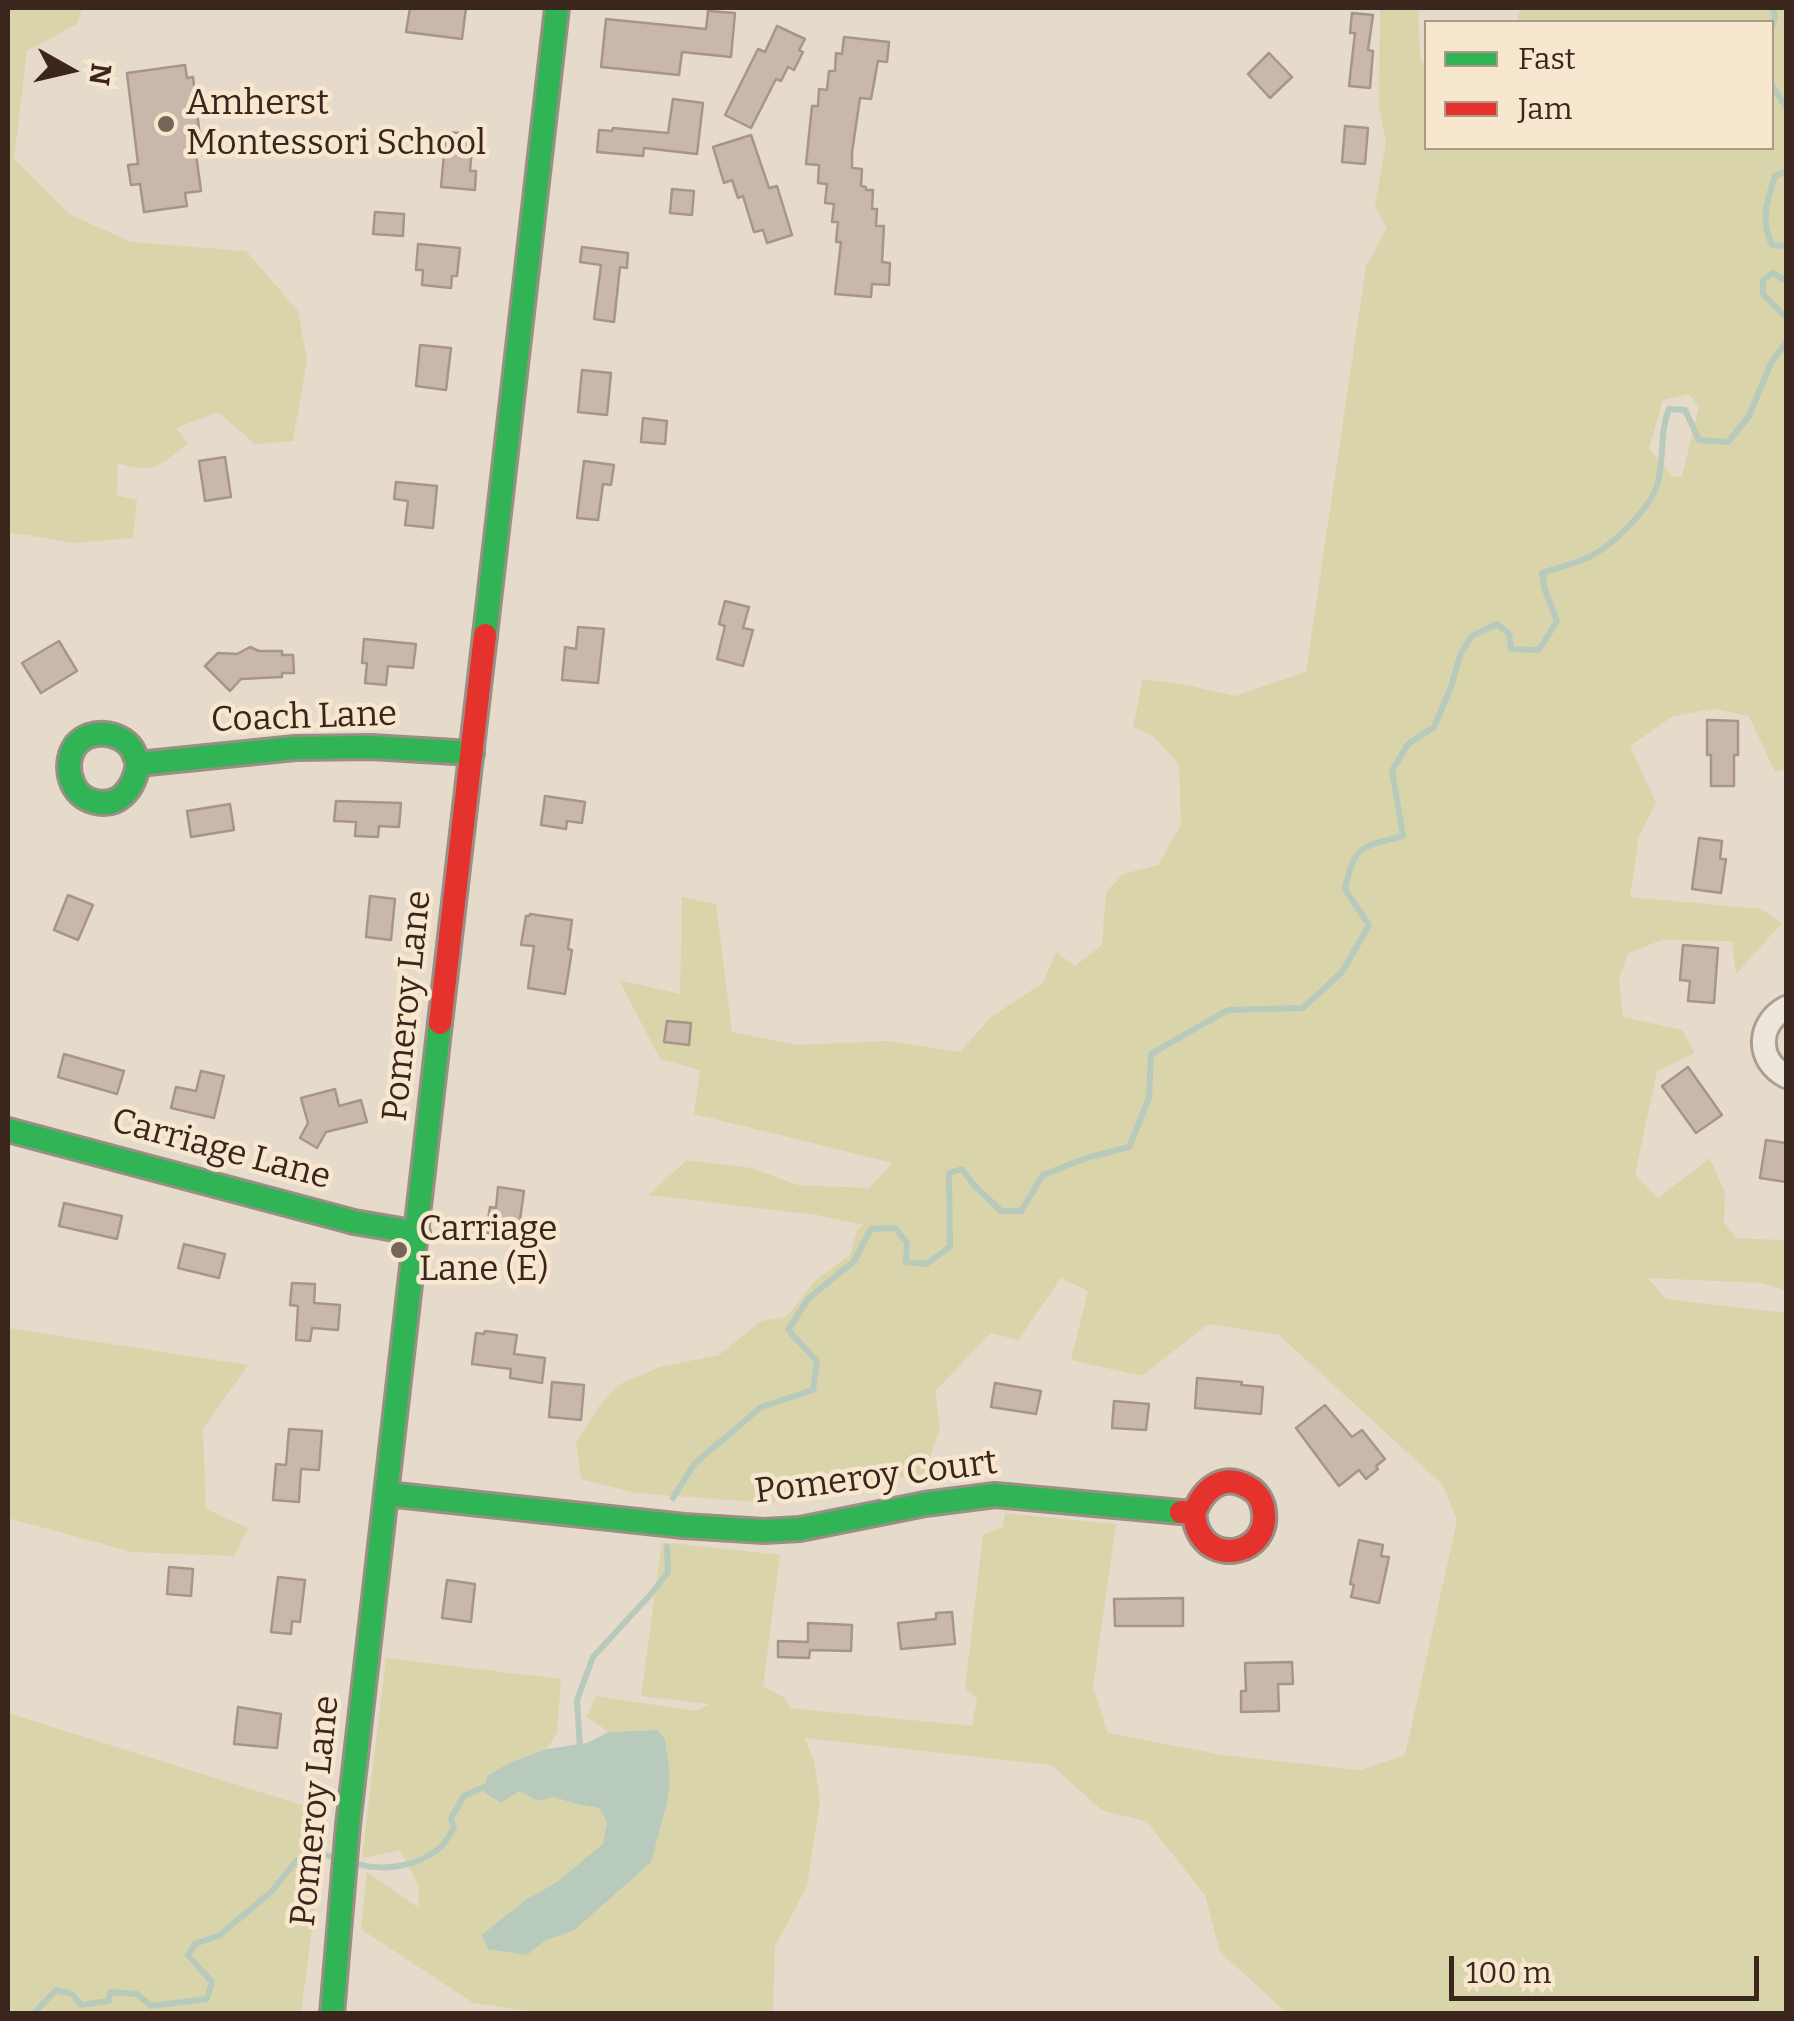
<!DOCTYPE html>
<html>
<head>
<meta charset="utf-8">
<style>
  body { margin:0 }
  #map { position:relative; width:1794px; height:2021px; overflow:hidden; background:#e6daca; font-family:Bitter,serif }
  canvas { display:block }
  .frame { position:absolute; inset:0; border:10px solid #3a261c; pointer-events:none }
  .legend { position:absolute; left:1424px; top:20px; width:350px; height:130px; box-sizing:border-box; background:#f8e7cf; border:2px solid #ac9a87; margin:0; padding:12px 18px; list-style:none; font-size:30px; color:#3a261c }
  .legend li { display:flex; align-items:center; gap:20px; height:50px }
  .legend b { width:50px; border:2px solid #ac9a87 }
  .north { position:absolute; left:20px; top:20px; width:100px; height:100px; -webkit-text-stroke:8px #f8e7cf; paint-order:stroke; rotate:98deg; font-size:28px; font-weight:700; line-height:40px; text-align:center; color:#3a261c }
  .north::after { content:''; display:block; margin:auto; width:35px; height:45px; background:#3a261c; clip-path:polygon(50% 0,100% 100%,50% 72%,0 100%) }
  .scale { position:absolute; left:1449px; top:1956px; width:310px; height:45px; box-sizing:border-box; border:5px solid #3a261c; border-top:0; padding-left:12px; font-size:30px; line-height:35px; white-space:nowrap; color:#3a261c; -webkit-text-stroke:8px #f8e7cf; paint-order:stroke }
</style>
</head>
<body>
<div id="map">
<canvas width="1794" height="2021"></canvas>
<div class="frame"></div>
<ul class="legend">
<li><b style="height:12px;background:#30b455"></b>Fast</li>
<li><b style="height:12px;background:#e5322d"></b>Jam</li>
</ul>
<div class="north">N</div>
<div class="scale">100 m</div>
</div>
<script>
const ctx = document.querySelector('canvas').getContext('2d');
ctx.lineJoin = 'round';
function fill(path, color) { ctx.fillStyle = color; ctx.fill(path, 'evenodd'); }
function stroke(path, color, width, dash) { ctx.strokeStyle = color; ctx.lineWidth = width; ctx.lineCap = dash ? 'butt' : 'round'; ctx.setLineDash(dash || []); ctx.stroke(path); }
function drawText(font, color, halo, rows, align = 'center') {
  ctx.font = font + ' Bitter,serif'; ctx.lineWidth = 9; ctx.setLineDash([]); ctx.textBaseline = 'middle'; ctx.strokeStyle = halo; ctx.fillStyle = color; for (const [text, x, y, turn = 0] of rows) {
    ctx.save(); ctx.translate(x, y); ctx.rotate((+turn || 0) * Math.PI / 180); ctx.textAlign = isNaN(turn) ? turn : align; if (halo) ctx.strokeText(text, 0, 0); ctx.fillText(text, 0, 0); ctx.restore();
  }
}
const green = new Path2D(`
  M8 8H82L77 24 27 51 14 159 69 214 131 242 246 251 298 311 307 360 293 441 255 444 218 412 176 428 188 443C159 466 155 475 118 463L117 495 137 500 133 538 74 543 8 532Z
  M1380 8H1418L1420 58 1426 67V148H1772V22H1516L1521 8H1786V769L1775 772 1749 716 1713 709 1673 716 1630 746 1656 803 1639 836 1630 897 1761 909 1782 923 1736 974 1732 941 1662 940 1628 953 1619 979 1623 1017 1682 1030 1695 1053 1657 1071 1635 1175 1658 1198 1710 1158 1725 1193 1724 1222 1736 1238 1781 1240 1786 1239V1291L1763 1283 1648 1278 1666 1299 1786 1313V2013H1287L1220 1952 1205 1895 1146 1821 1103 1811 1051 1765 805 1738 814 1761 820 1801 807 1886 775 1947 773 2013 550 2014 473 2003 361 1929 367 1872 419 1908 418 1885 400 1850 362 1858 386 1658 561 1679 557 1733 547 1749 511 1762 519 1791 538 1801 554 1797 576 1804 599 1808 607 1822 604 1844 557 1882 527 1899 528 1954 546 1940 573 1931 670 1774 665 1739 658 1730 609 1732 587 1717 596 1696 696 1711 710 1704 641 1696 662 1542 780 1555 763 1686 785 1698 790 1708 972 1726 977 1699 965 1688 983 1535 1003 1527 1005 1513 1116 1524 1093 1687 1108 1733 1223 1755 1360 1770 1405 1755 1457 1520 1443 1485 1279 1335 1208 1324 1142 1376 1071 1360 1088 1291 1061 1278 1018 1340 991 1333 935 1391 940 1428 924 1474 821 1489 771 1503 636 1493 581 1479 576 1442 600 1405 618 1385 660 1367 719 1355 761 1321 786 1317 816 1280 850 1255 857 1230 864 1225 817 1215 648 1195 687 1160 751 1168 798 1185 869 1188 893 1163 694 1114 700 1070 660 1059 619 980 680 994 682 897 716 904 732 1032 797 1045 886 1041 960 1052 992 1016 1043 983 1056 952 1075 966 1102 945 1106 892 1123 874 1158 865 1181 825 1179 764 1153 736 1133 727 1143 679 1186 685 1235 696 1306 672 1366 266 1387 228 1375 206 1386 141 1379 108ZM1689 394 1699 407 1682 476 1673 477 1649 448 1663 400Z
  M8 1328 248 1365 203 1429 206 1509 248 1528 234 1556 132 1552 8 1518Z
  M8 1713 327 1813 301 2013H8Z`);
const water = new Path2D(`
  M658 1730 665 1739 670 1774 668 1799 651 1862 573 1931 546 1940 527 1955 488 1949 482 1935 527 1899 557 1882 603 1844 607 1822 599 1808 576 1804 554 1797 538 1801 519 1791 501 1803 484 1792 487 1776 511 1762 547 1749 587 1743 609 1732Z`);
const stream = new Path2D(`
  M1772 27 1775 17 1773 8
  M1772 85 1786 107
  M1786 171 1775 176C1767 200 1760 221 1772 245L1786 246
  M1786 281 1773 273 1763 280V294L1786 317
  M673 1498 694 1464 761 1407 813 1390 817 1361 788 1330 808 1299 854 1261 871 1229 895 1228 907 1243 906 1262 926 1264 950 1247 949 1173 962 1169 973 1184 1001 1211H1021L1043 1175 1086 1158 1129 1147 1149 1098 1151 1054 1228 1010 1303 1008 1342 972 1369 925 1345 889C1355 844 1361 847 1403 836L1392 771 1408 744 1434 727 1451 687 1460 655 1472 636 1497 624 1509 634 1511 649 1539 650 1557 621 1545 590 1542 573C1557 568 1573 564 1587 558 1610 548 1650 509 1657 485 1665 459 1659 433 1669 409L1685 410 1699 440 1728 442 1749 416 1770 365 1786 342
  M580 1748 577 1700 593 1657 650 1595 668 1572 667 1547
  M355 1863C383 1872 416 1867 440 1848 445 1843 450 1834 454 1828L451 1818 464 1796 493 1783
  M33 2014 56 1990 72 1994 81 2005 109 2001 110 1992 137 1994 151 2006 207 1999 212 1982 188 1955 195 1944 220 1935 272 1891 296 1861 316 1853 338 1858`);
const building = new Path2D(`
  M410 8H466L462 39 406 32Z
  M708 11 735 13 731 57 682 52 679 75 601 67 606 19 706 29Z
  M1352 13 1373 15 1368 50 1373 51 1370 88 1349 86 1355 33H1350Z
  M777 26 805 39 799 50 803 52 794 70 788 67 781 81 776 79 751 128 725 115 758 49 765 52Z
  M844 37 889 42 887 62 878 61 871 99 860 98 852 152V168L862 169 861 186 866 187V190H873L872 209H877L876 226H884L882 262 890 263 889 285 872 284 871 297 835 294 841 242H836L838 222H832L834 204 825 203 827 184 818 183 819 165 806 164 812 106H818L819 89 827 90 829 71H835L836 53 842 54Z
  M1269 53 1292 77 1270 98 1248 74Z
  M185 65 187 78 193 77 201 146 195 147 201 191 185 193 187 206 144 212 140 184 131 185 128 165 138 164 127 73Z
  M673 99 703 103 697 154 644 148 643 156 597 152 599 130 612 131 613 128 668 133Z
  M1345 126 1368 128 1365 164 1342 162Z
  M446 132 473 134 470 171H476L475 190 441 187Z
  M751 135 769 188 777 186 792 235 767 243 763 230 754 232 743 196 738 198 732 180 724 183 713 147Z
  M672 189 694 191 692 215 670 213Z
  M375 212 404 214 403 236 373 234Z
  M418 244 460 248 457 276H452L451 288 422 285 423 270H416Z
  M582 247 628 253 627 268 620 267 614 322 594 319 601 265 580 262Z
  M420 345 451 348 446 390 416 386Z
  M582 370 611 373 607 415 578 412Z
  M643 418 667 421 665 444 641 442Z
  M225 457 231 497 205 501 199 461Z
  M584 461 614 465 611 485 603 484 598 520 577 518Z
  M396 482 437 486 433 528 405 525 408 501 394 499Z
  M725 601 749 607 743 628 753 630 743 666 717 659 725 626 719 624Z
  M578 627 604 629 598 683 562 680 565 647 576 649Z
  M364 639 416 644 413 668 388 666 386 685 365 683 367 663H362Z
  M59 641 77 671 41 693 22 663Z
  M250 647 259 651H282V655H293L294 673H282V677L241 679 230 691 205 666 218 653 237 654Z
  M1707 720 1738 721V755H1734V786H1711V755H1707Z
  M545 796 585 802 582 823 567 821 566 829 541 825Z
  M336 801 401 803 399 827 379 826 378 837 355 836 356 822 334 821Z
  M230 804 234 830 191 837 187 811Z
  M1699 838 1722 841 1720 859H1726L1721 893 1692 889Z
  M68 895 93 905 78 940 54 930Z
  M370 896 395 899 391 940 366 937Z
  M530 914 572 920 568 949 572 950 565 994 528 988 534 946 521 945 526 916H529Z
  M1683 945 1718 948 1714 1003 1688 1001 1690 981 1680 980Z
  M667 1021 691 1023 689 1045 664 1042Z
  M64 1054 124 1071 117 1094 58 1077Z
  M1688 1067 1722 1115 1696 1133 1662 1086Z
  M201 1071 224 1076 214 1118 171 1108 176 1087 196 1091Z
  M335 1089 339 1106 361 1100 367 1122 326 1132 317 1148 300 1138 308 1123 301 1098Z
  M1766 1140 1786 1143V1182L1760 1178Z
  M498 1187 524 1191 519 1226 530 1228 528 1244 497 1240V1235L486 1233 490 1207 496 1208Z
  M64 1203 122 1216 117 1239 59 1226Z
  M184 1244 225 1254 219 1278 178 1268Z
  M292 1283 315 1284 314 1303 340 1305 338 1330 312 1328 310 1341 296 1340 298 1306 290 1305Z
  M485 1331 517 1335 514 1354 545 1358 542 1383 510 1378 511 1369 472 1364 476 1333 484 1334Z
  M1197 1378 1242 1382 1241 1385 1263 1387 1261 1414 1195 1408Z
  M552 1382 584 1385 581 1420 549 1417Z
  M995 1383 1041 1391 1036 1414 991 1407Z
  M1114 1401 1149 1404 1146 1430 1112 1428Z
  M1325 1405 1352 1437 1362 1430 1385 1459 1376 1466 1378 1469 1366 1479 1359 1470 1339 1486 1296 1428Z
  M289 1429 322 1431 319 1470 301 1469 299 1502 273 1500 276 1464 286 1465Z
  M1359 1540 1383 1545 1381 1556 1389 1557 1379 1603 1351 1597 1354 1585 1350 1584Z
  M169 1567 193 1569 191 1596 167 1594Z
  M278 1577 305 1580 300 1622 292 1621 291 1634 271 1632Z
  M447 1580 475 1584 471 1622 442 1618Z
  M1183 1598V1626H1115L1114 1599Z
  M952 1612 955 1644 901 1649 898 1623 936 1619V1613Z
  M808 1623 852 1625 851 1651 810 1650 809 1658 778 1657V1641L808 1642Z
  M1292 1662 1293 1684H1278L1279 1711 1241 1712V1691H1246L1245 1663Z
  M238 1707 281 1714 277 1748 234 1744Z`);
const street = new Path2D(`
  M1786 1008C1757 1024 1756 1060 1786 1076`);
const fast = new Path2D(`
  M485 635 557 8
  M138 764C134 789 118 811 89 800 69 792 63 762 76 745 90 728 120 731 132 749 135 754 136 759 138 764L295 748 371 747 472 753
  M8 1130 354 1222 418 1233
  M387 1494 684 1526 764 1531 800 1529 925 1504 995 1495 1181 1512
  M332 2014 348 1825 440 1023`);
const jam = new Path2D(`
  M440 1023 485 635
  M1181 1512 1194 1513C1195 1518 1195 1524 1197 1528 1212 1567 1269 1553 1264 1512 1263 1502 1258 1492 1248 1487 1222 1472 1203 1490 1194 1513`);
const markers = [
  [166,124,10,"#766559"],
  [399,1250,10,"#766559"]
];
const poiNames = [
  ["Amherst",186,104],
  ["Montessori School",186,144],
  ["Carriage",419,1230],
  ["Lane (E)",419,1270]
];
const streetNames = [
  ["Coach Lane",304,718,-2],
  ["Pomeroy Lane",408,1006,-84],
  ["Carriage Lane",221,1150,15],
  ["Pomeroy Court",876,1478,-7],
  ["Pomeroy Lane",316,1811,-84]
];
fill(green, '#dad4ab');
fill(water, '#b7cabb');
stroke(stream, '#b7cabb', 6);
fill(building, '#cab7ab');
stroke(building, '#a6958a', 2.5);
stroke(street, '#ab9f94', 28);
stroke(fast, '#9a8f84', 28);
stroke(jam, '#9a8f84', 28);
stroke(street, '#ede6dd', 22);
stroke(fast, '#30b455', 22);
stroke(jam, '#e5322d', 22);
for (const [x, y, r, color] of markers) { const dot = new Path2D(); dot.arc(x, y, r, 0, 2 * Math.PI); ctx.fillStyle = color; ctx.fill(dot); stroke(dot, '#f8e7cf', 4); }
drawText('35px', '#3a261c', '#f8e7cf', poiNames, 'left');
drawText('35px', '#3a261c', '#f8e7cf', streetNames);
</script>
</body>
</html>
